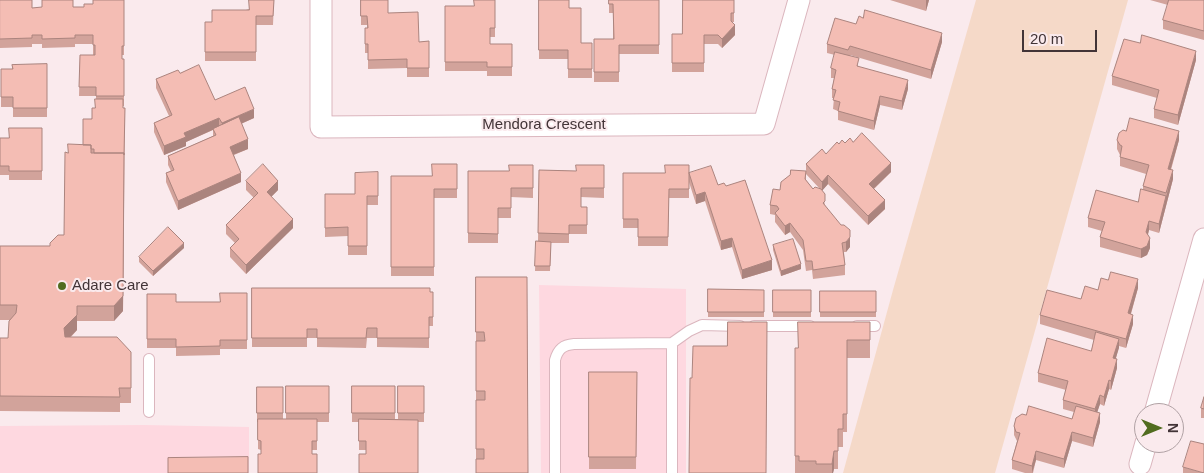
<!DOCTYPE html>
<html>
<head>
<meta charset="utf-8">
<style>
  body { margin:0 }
  #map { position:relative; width:1204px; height:473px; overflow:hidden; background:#faeaed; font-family:Arial,sans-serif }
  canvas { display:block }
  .north { position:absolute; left:1134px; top:403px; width:50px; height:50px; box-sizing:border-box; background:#faeaed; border:1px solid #b0a1a4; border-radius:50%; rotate:90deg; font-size:14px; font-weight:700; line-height:20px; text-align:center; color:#423437 }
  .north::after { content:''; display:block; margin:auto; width:18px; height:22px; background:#516c1f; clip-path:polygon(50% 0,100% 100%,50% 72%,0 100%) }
  .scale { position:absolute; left:1022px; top:30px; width:75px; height:22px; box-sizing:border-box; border:2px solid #423437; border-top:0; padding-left:6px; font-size:15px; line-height:18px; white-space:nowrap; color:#423437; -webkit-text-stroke:4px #faeaed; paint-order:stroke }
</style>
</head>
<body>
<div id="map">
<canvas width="1204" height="473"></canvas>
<div class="north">N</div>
<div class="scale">20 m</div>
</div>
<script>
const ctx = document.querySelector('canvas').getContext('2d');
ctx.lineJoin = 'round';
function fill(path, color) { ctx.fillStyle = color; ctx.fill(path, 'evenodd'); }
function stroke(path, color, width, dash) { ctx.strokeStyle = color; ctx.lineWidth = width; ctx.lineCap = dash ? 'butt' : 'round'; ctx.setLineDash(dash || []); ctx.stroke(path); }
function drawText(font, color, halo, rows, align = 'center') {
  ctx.font = font + ' Arial,sans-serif'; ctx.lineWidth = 4; ctx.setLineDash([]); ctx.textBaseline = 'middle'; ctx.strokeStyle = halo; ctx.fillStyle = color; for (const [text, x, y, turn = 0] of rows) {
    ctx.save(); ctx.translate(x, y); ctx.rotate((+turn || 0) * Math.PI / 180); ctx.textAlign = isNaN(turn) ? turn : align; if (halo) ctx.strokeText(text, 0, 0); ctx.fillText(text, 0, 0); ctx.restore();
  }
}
const built = new Path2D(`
  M539 285 686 289V473H541Z
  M144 425 249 427V473H0V426Z`);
const green = new Path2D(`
  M976 0H1128L995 473H843L893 290Z`);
const service = new Path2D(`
  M754 326H810
  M857 326H875
  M672 343V473
  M149 412V359
  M555 473V360C558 349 563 345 574 344L672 343 689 331 702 325 740 326`);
const minor = new Path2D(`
  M321 0V127L764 124 799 0
  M1155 413 1204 239
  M1140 464 1146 443`);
const wall = new Path2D(`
  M0 0 32 8 84 7 93 4 124 0V55H122V59H124V106H123V108H125L123 311 114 321H77V330L71 337 131 352V403H120V412L0 411V338H8L10 320H0V246H50L64 235 68 153 83 145 95 108 96 99V96H79L80 55H93V44H75V47L42 48V44H32V47L0 48Z
  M274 0 273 25H256V61H205V22H212Z
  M361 0 388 13 419 42 429 41V77H407V68L368 69V53H365V28H367V25H361Z
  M495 0V37H490V44H512V76H487V71H445V6H474Z
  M539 0 569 8 581 43H592V78H568V59H539Z
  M609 0H659V54H619V82H594V39H613V13H609Z
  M734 0V22H732L735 35 722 48 718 44H704V72H672V34H682Z
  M890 0H929L926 11Z
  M1150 0H1204V40L1163 29V20L1168 5Z
  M856 24 942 42 931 79 850 55 859 67 908 89 902 110 880 105 874 130 838 120V111L833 109 834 98H832V89L834 78H831V68L835 55 827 53V44Z
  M1196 60 1178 125 1154 118V109L1157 98 1112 85V76Z
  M47 64V117H13V107H1V69H12V65Z
  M180 73 215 100 254 118 241 124 248 149 234 155 241 182 178 210 166 182V173L171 171 168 165V156L213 136V130L186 142V146L164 155 154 132V123L169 116 156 88V79Z
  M42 128V180H9V175H0V138H9Z
  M1126 131 1179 140 1171 170 1173 179 1159 233 1149 230 1148 235 1150 248 1147 255 1141 258 1100 247V237L1102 231 1088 227V218L1138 202 1143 190V186L1146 174 1120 166V155L1117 149V140Z
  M853 142 891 172 874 189 885 209 868 225 828 184 822 190 825 205 850 247 846 252H844L845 265V275L813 279 812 270 806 271 803 250 790 232 785 235 775 222V215L770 214V205L780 190 806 171V164L826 154 839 144ZM806 174 820 189H813L806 180Z
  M457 164V198H434V276H391V176H432Z
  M533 165V198L511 197V218H498V243H468V171H509Z
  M604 165V198L581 197V207H587V234H569V243H551L550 271H535L536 241H538L539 170 576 171Z
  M689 165V198H669L668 246H638V228H623V173H665Z
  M378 172V205H367V255H348V236L325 237V194H355Z
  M689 173 718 185 726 186 772 270 742 279 732 247 721 250 705 201 696 204 689 182Z
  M246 181 278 190 271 197 293 228 246 274 230 257V248L235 243 226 234V225L254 198 246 190Z
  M773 245 801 269 781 276 773 250Z
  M184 248 153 276 139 262V257Z
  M476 277H527L484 459H476V400H485H476Z
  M252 288 433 292V326H429V348L377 347V338H367L366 348 317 347V338H307V347H252Z
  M1138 288 1131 314 1133 324 1126 348 1119 346 1116 358 1117 368 1111 390 1109 389 1104 406 1100 404 1097 412 1100 422 1093 447 1072 441 1064 468 1036 460 1033 473H1025L1012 469V460L1017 441 1014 435V426L1026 415 1072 419 1074 412 1063 409V400L1066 390 1038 382V373L1091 351 1094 340 1040 324V315L1081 299 1098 290Z
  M708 289 764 290V317H708Z
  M773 290H811V317H773Z
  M820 291H876V317H820Z
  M247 293V349H220V355L176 356V348H147V294L176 302H220Z
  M870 322V358H847V432H843V447H838V469H834L833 473H795V348H798Z
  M589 372H637L636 469H589Z
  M286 386H329V422H317V450H312L261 454V450L258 449V422H257V387H283V419H286Z
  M352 386H395V419H398V386H424V422H418L366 454V450H359V422H352Z
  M1204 397V418H1201V408Z
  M1183 467 1204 473H1183Z`);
const shadedWall = new Path2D(`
  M926 0H929L926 11Z
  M735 25V35L722 48V39Z
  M942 33V42L931 79V70Z
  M1196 51V60L1178 125V115Z
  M908 80V89L902 110V101Z
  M880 96V105L874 130V121Z
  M254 109V118L222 132V123Z
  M219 118V127L186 142V146L164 155V146L184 133Z
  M1179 131V140L1168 178V169Z
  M248 139V149L230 156V147Z
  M891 163V172L869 193V184Z
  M124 168 123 311 114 321V306Z
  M1173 170V179L1159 233V224Z
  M241 173V182L178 210V201Z
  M828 175V184L822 191V182Z
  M278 181V190L267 201V192Z
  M705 192V201L696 204V195Z
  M885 200V209L868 225V216Z
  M293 219V228L246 274V265Z
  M1149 221V230L1146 241V232Z
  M790 223V232L785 235V226Z
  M850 237V247L846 252V242Z
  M732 238V247L721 250V241Z
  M1150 238V248L1147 255 1141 258V249Z
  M184 243V248L153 276V271Z
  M772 260V270L742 279V270Z
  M801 264V269L781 276V271Z
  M1138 279V288L1128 323V313Z
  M77 315V330L64 343V328Z
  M1133 315V324L1126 348V339Z
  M1119 339V348L1113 367V358Z
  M1117 359V368L1111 390V381Z
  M1109 380V389L1104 406V397Z
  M1100 395V404L1095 419V409Z
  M1100 413V422L1093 447V438Z
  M1072 432V441L1064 468V459Z
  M834 451V469L833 473H832V464Z
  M1036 451V460L1032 473V466Z`);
const building = new Path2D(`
  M0 0H32V8L42 7V0H73V7H84V4H93V0H124V46H122V59H124V96H96V87H79L80 55H95V45H93V35H75V38L42 39V35H32V38L0 39Z
  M249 0H274L273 16H256V52H205V22H212V10H249Z
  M361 0H388V13L418 12 419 42 429 41V68H407V59L368 60V44H365V28H368L367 16H361Z
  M474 0H495V28H490V44H512V67H487V62H445V6H474Z
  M539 0H569V8H581V43H592V69H568V50H539Z
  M609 0H659V45H619V72H594V39H614L613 4H609Z
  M683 0H734V13H731V21L735 25 722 39 718 35H704V63H672V34H682Z
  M1169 0H1204V31L1163 20Z
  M865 10 942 33 931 70 850 46 848 50 827 44 835 18 856 24 859 16 863 18Z
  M1142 35 1196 51 1178 115 1154 109 1159 90 1112 76 1124 39 1140 43Z
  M835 52 859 58 857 66 908 80 902 101 880 96 874 121 838 111 840 102 833 100 836 90 832 89 836 70 831 68Z
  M47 64V108H13V97H1V69H13L12 65Z
  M199 65 215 100 245 87 254 109 222 123 219 118 184 133 186 137 164 146 154 123 172 115 156 79 178 70 180 73Z
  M95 99H123V108H125L124 155V153H94V149H91V145H83V119H92V108H95Z
  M239 117 248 139 230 147 241 173 178 201 166 173 174 170 168 156 216 135 213 129Z
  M1130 118 1179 131 1168 169 1173 170 1166 193 1143 186 1149 165 1120 157 1122 146 1120 145 1117 140 1119 133 1123 130 1126 131Z
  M9 128H42V171H9V166H0V138H9Z
  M862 133 891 163 869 184 885 200 868 216 828 175 822 182 806 164 822 149 826 154 837 142 839 144 842 140 845 143 850 138 853 142Z
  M68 144 91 145V153H124L123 296 114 306H77V315L64 328 65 337H117L131 352V388H119L120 397 0 396V338H8L9 321 16 313 17 305H0V246H50V243L58 235H64L65 152 68 153Z
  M263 164 278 181 267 192 293 219 246 265 230 248 239 239 226 225 258 193 246 181Z
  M432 164H457V189H434V267H391V176H432Z
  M509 165H533V188H511V208H498V234L468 233V171H509Z
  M576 165H604V188H581V207H587V225H569V234L538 233 539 170 576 171Z
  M665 165H689V189H669L668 237H638V219H623V173H665Z
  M711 166 718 185 724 183 726 186 745 180 772 260 742 270 732 238 721 241 705 192 696 195 689 173Z
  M791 170 806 171 805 179 813 189 815 187 821 189 825 194V201L823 203 841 225H844L850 230V237L846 242 842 243 845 265 813 270 812 261H806L803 240 790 223 785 226 775 213 779 209 777 206 770 205 773 189 780 190 781 182 790 175Z
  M378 172V196H367V246H348V227L325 228V194H355V173Z
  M1141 189 1166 196 1159 224 1149 221 1146 232 1150 238 1147 246 1141 249 1100 237 1105 222 1088 218 1096 190 1138 202Z
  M168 227 184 243 153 271 139 257Z
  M793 239 801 264 781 271 773 245Z
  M536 241 551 242 550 266H535Z
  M1111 272 1138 279 1128 313 1133 315 1126 339 1040 315 1047 290 1081 299 1085 286 1098 290 1101 278 1108 280Z
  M476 277H527L528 473H476V459H484V449H476V400H485V391H476V341H485L484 332H476Z
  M252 288H430V292H433V317H429V338H377V328H367L366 338H317V329H307V338H252Z
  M708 289 764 290V312H708Z
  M773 290H811V312H773Z
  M820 291H876V312H820Z
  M220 293H247V340H220V346L176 347V339H147V294H176V302H220Z
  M728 322H767L766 473H689L690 378H692L693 346H727Z
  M798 322H870V340H847V414H843V429H838V451H834L832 464H816V461H799V456H795V348H798Z
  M1096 332 1119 339 1113 358 1117 359 1111 381 1109 380 1104 397 1100 395 1095 409 1063 400 1068 381 1038 373 1047 338 1091 351Z
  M589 372H637L636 457H589Z
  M286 386H329V413H286Z
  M352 386H395V413H352Z
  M398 386H424V413H398Z
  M257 387H283V413H257Z
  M1204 397V409L1201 408Z
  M1029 406 1072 419 1076 406 1100 413 1093 438 1072 432 1064 459 1036 451 1032 466 1012 460 1020 433 1016 432 1014 426 1016 418 1022 414 1026 415Z
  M258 419H317V441H312V454H317V473H258V454H261V441L258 440Z
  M359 419 418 420V473H359V454H366V441H359Z
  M1191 441 1204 444V473L1183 467Z
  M248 457V473H168V458Z`);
const markers = [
  [62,286,5,"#516c1f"]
];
const streetNames = [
  ["Mendora Crescent",544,125]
];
const poiNames = [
  ["Adare Care",72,286]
];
fill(built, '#fed8e0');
fill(green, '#f5d9c8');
stroke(service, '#dbb6be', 12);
stroke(minor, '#dbb6be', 23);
stroke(service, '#fff', 10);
stroke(minor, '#fff', 21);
fill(wall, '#d2a39b');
fill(shadedWall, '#ab847e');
fill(building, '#f4bdb4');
stroke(building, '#ab847e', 1);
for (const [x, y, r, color] of markers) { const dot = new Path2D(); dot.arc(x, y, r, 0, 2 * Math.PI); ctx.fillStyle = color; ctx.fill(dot); stroke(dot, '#faeaed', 2); }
drawText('15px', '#423437', '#faeaed', streetNames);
drawText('15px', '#423437', '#faeaed', poiNames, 'left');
</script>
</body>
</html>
